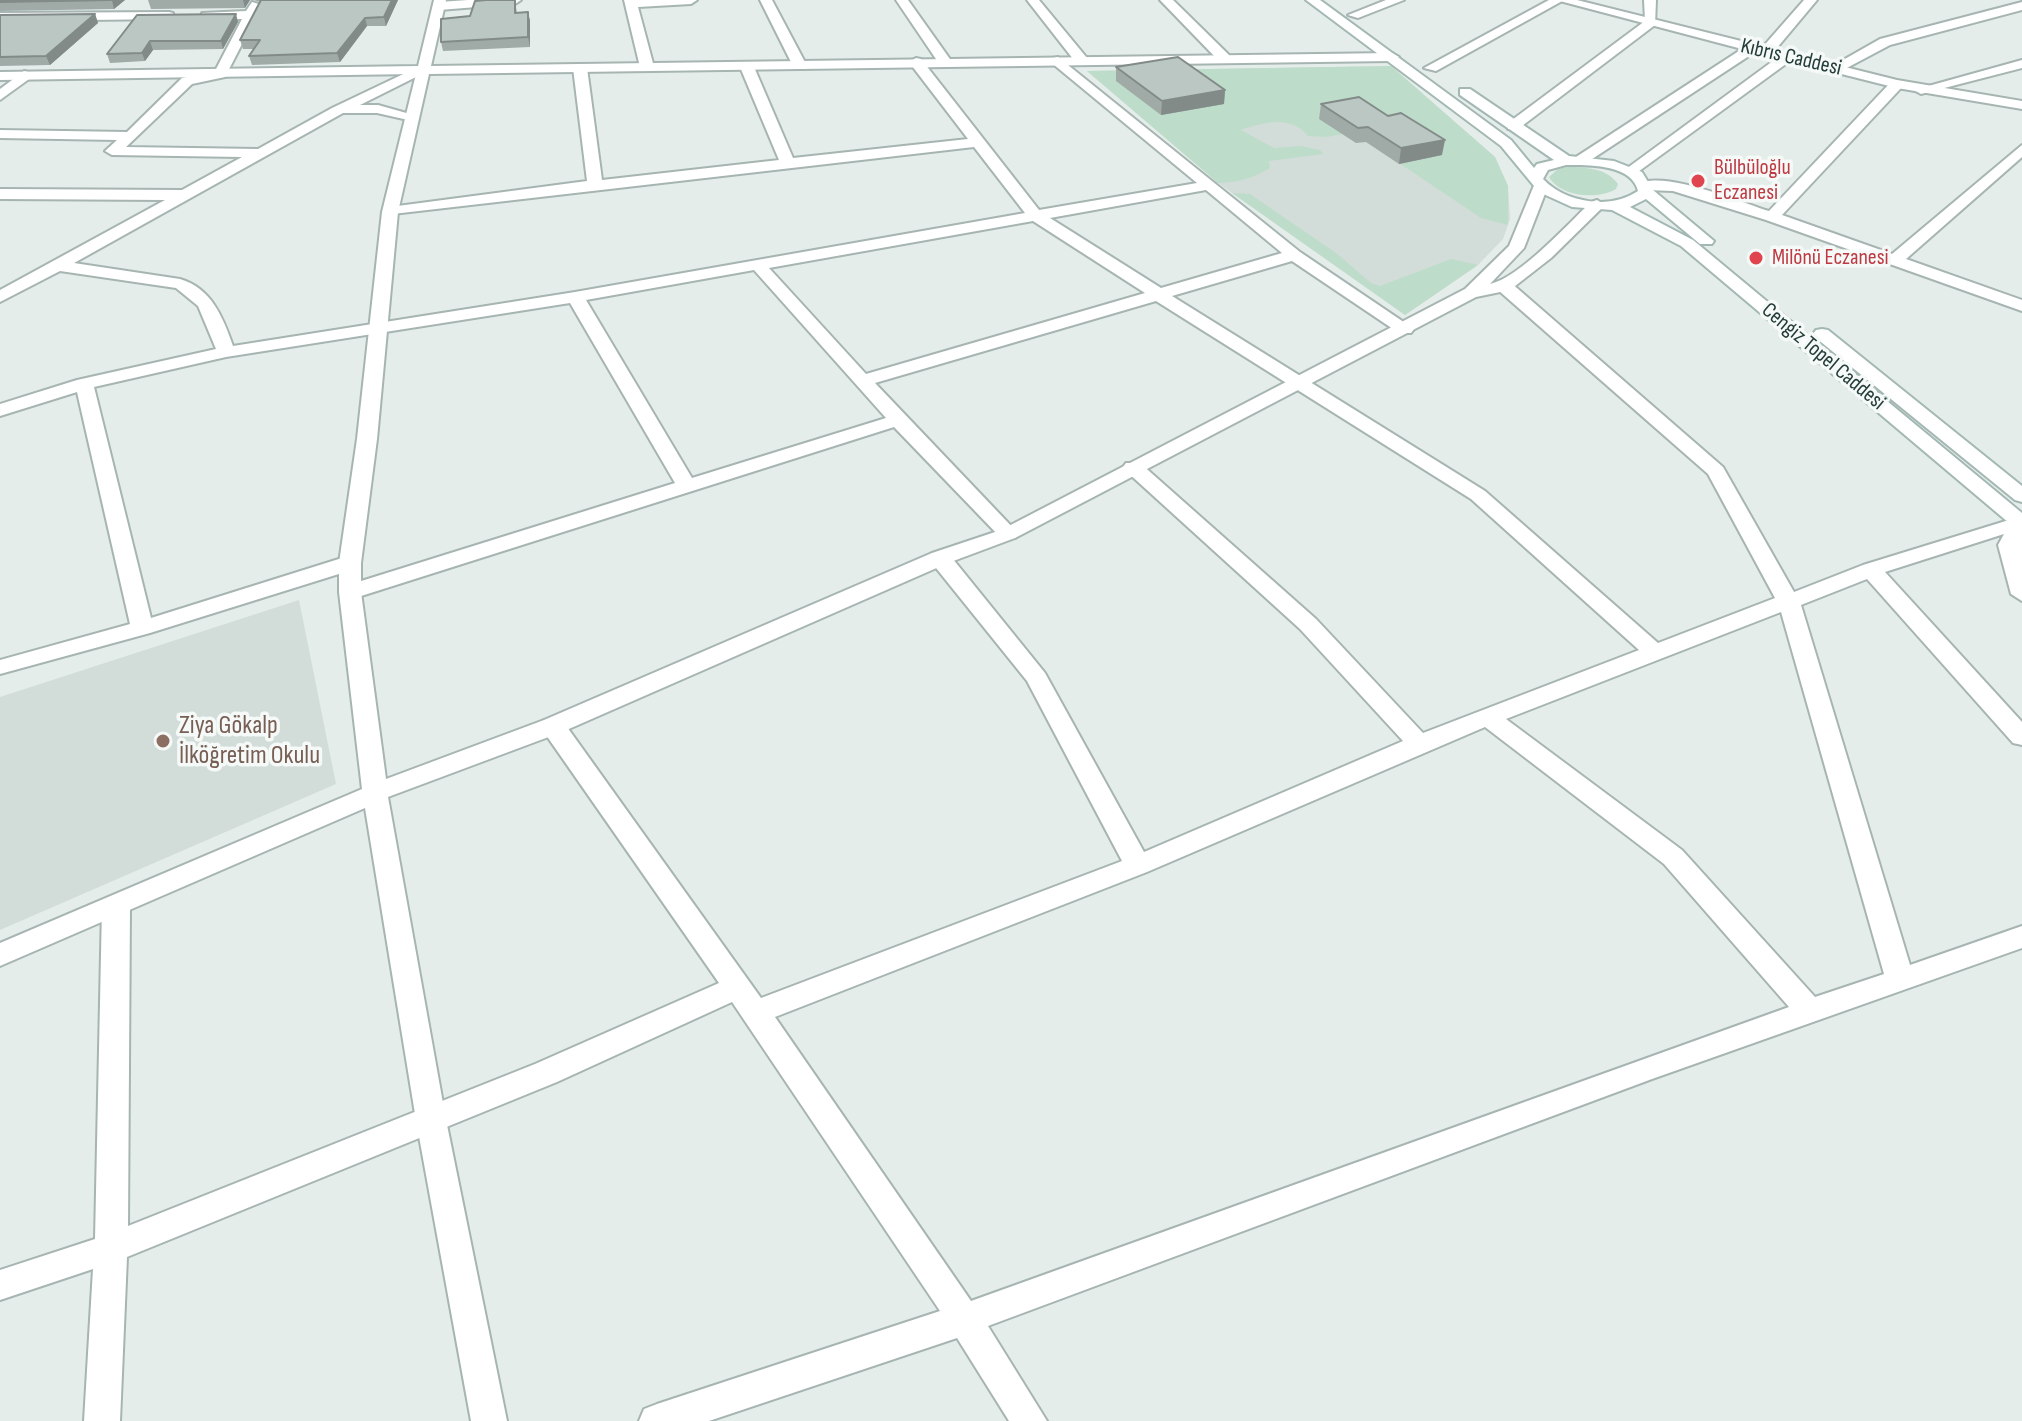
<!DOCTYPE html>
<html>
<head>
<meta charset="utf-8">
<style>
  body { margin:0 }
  canvas { display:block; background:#e4edea }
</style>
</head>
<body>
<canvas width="2022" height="1421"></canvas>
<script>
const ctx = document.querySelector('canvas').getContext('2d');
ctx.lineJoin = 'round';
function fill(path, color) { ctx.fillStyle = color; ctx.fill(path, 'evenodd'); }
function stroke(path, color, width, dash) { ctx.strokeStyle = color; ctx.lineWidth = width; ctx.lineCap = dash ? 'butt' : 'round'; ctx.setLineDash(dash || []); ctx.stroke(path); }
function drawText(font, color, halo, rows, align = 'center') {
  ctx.font = font + ' "Sofia Sans Condensed",sans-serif'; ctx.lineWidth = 7; ctx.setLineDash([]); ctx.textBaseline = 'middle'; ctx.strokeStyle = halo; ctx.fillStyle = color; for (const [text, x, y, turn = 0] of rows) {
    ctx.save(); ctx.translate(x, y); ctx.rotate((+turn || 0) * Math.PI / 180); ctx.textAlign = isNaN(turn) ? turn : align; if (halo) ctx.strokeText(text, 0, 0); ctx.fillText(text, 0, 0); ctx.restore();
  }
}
const built = new Path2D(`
  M1391 66 1495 157 1508 186 1510 219 1503 239 1478 265 1405 315 1218 183 1087 71Z
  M299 600 336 784 0 930V697Z`);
const green = new Path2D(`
  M1391 66 1495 157 1508 186V225L1481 218 1353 132 1327 137 1308 136C1290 115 1265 122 1241 130L1274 148 1301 146 1320 150 1323 154 1269 161 1270 168C1252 179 1239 182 1218 183L1087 71Z
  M1566 167C1585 167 1607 168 1618 184L1616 189C1598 200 1560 197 1549 177L1558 169Z
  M1232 193 1250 194 1336 253 1371 283 1380 286 1451 259 1478 265 1405 315Z`);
const minor = new Path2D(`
  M468 0H521L515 4 439 10 433 6 439 2Z
  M624 0H697L691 4 638 7 654 67 652 70 640 67Z
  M760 0H772L807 66 805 69 793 66Z
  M896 0H908L952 62 950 65H940Z
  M1027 0H1039L1087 58V64H1077Z
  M1160 0H1173L1229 55V61H1219Z
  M1386 0H1404L1358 18 1348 15Z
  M1549 0H1564L1436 71 1424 68Z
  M1644 0H1656L1655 25 1518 129H1508V123L1645 21Z
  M1804 0H1817L1771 55H1761V49Z
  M252 2 262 5 225 77 192 84 126 147 258 149 332 108 416 68 428 71 360 105H378L417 116V122L377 113H343L74 263 180 279C211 288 223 317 233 346L575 292 1025 213 974 147 384 215V209L390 207 587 181 573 68 580 64 587 68 602 180 779 160 740 67 747 63 754 67 793 158 968 139 909 62 916 58 921 59 1039 210 1197 183 1053 64V58L1058 57 1300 252 1414 329 1411 333H1399L1292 261 1172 296 1485 491 1658 643 1775 598 1708 474 1498 290 1496 286 1498 282H1510L1723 467 1794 592 1863 565 2022 516V601L2011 594 1998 545 2004 534 1885 572 2022 722V745L2013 743 1867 579 1801 605 1910 965 2022 926V948L1652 1079 988 1326 1047 1421H1009L957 1338 709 1421H639L644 1409 657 1404 940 1311 732 1002 557 1082 127 1257 120 1421H84L93 1269 0 1300V1270L95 1239 102 907 106 900 116 897 126 900 130 907 128 1226 535 1064 719 983 544 732 541 726 544 720H562L761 998 1122 861 1027 681 932 563 929 558 932 553H948L1045 673 1144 852 1403 741 1300 629 1126 471 1123 467 1126 463H1140L1316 619 1423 733 1639 650 1471 499 1156 301 875 383 1015 530 1019 534 1015 538H1001L894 427 358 597H342L339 592 342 587 675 483 570 303 226 357 94 387 151 618 342 558H358L361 563 358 568 150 633 0 674V660L130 624 77 392 0 416V404L77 380 216 349 198 306 176 288 60 271 0 302V290L165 200 0 199V189L182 190 242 157 112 155 105 151 117 140 0 138V130L127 132 182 78 215 71 242 19 206 20 202 19V13L246 11ZM1206 190 1282 253 1161 288 1050 218ZM1033 221 1145 293 866 374 769 268ZM754 270 886 418 692 478 586 300ZM1781 612 1884 974 1815 997 1682 850 1506 719ZM1485 727 1664 864 1789 1007 971 1301 775 1017 1147 872Z
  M2022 2V10L1890 45 1841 71 1829 68 1880 39Z
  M169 12 173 13V19L0 21V13Z
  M2022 60V68L1921 94 1914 90Z
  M24 71 36 74 0 100V89Z
  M1897 80 1904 84 1902 87 1782 215 1892 254 2022 145V157L1906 259 2022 300V311L1766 220 1673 191 1646 190 1638 185C1659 168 1743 203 1769 211L1892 81Z`);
const tertiary = new Path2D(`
  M434 0H446L431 66 1392 53 1399 57 1392 61 429 74 398 212 377 439 361 563V592L386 779 544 720 932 553 1001 530 1465 289 1509 246 1535 183H1545L1548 186 1524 248 1490 284C1519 278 1568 224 1591 202L1597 200 1605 205 1551 258 1510 290 1476 297 1015 538 948 563 562 732 388 797 446 1120 507 1421H471L416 1120 365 808 0 966V943L362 789 339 592V563L357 439 382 212 416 74 0 80V72L418 66Z
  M1556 0H1577L1897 80 2022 101V109L1897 88 1790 61 1631 177 1623 172 1626 169 1777 58 1755 52 1586 163H1576V157L1742 49Z`);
const secondary = new Path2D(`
  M1306 0H1320L1511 140 1534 168 1537 164 1554 160 1460 95V89H1470L1569 156 1614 161 1642 172 1653 190 1714 241 1712 244H1700L1646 199 1630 207 1693 240 2022 513V530L2015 528 1681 246 1612 210 1572 207 1539 192 1501 146ZM1566 165C1588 165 1632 164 1638 191 1610 210 1566 203 1543 179L1548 170Z
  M1822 329 1828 330 2022 486V502L2015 500 1816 338 1813 334 1816 330Z`);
const wall = new Path2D(`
  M0 0H125L114 9 0 11Z
  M148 0H250L245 8 151 9Z
  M254 0H398L386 26H367L340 62 252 65 249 56 254 49H243L240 40 260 2Z
  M516 7 517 13 528 12 530 21V47L443 51 441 42 470 16Z
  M95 14 98 23 50 65 0 66V15Z
  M137 15 238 22 223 49 153 50 145 61 110 63 107 54Z
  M1116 67 1225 90 1224 104 1161 115 1116 81Z
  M1321 104 1442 155 1399 164 1366 142 1356 143 1319 119Z`);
const shadedWall = new Path2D(`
  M112 0H125L114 9Z
  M243 0H250L245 8Z
  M392 0H398L386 26 384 17Z
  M528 12 530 21V47L528 37Z
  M95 14 98 23 50 65 46 56Z
  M236 14 238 22 223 49 221 41Z
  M365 18 367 26 340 62 337 53Z
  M150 41 153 50 145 61 142 53Z
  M1225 90 1224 104 1161 115 1162 101Z
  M1445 140 1442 155 1399 164 1401 148Z`);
const building = new Path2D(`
  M0 0H112L0 2Z
  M261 0H392L384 17 365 18 337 53 249 56 260 40H240Z
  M486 0H515V13L528 12V37L441 42V19L470 16 475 1Z
  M95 14 46 56 0 57V15Z
  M236 14 221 41H150L142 53 107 54 137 15Z
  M1178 57 1225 90 1162 101 1116 67Z
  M1359 97 1388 116 1401 113 1445 140 1401 148 1368 127 1358 128 1321 104Z`);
const markers = [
  [1698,181,8,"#e0444e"],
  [1756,258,8,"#e0444e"],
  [163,741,8,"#8d6e63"]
];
const farStreetnames = [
  ["Kıbrıs Caddesi",1791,58,13],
  ["Cengiz Topel Caddesi",1823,357,40]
];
const farHealthnames = [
  ["Bülbüloğlu",1714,168],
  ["Eczanesi",1714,193],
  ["Milönü Eczanesi",1772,258]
];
const educationNames = [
  ["Ziya Gökalp",179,726],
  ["İlköğretim Okulu",179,756]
];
fill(built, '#d2ddd9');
fill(green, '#bedcca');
stroke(minor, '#a7b5b2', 4);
stroke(tertiary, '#a7b5b2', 4);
stroke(secondary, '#a3b8b3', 4);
fill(minor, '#fff');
fill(tertiary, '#fff');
fill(secondary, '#fff');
fill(wall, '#a0aba8');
fill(shadedWall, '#828b88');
fill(building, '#bac7c3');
stroke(building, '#828b88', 2);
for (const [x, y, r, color] of markers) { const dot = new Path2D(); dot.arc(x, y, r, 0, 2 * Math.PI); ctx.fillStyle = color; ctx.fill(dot); stroke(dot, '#f5f9f7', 3); }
drawText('22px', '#243d3a', '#f5f9f7', farStreetnames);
drawText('22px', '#be3a42', '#f5f9f7', farHealthnames, 'left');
drawText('26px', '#785e54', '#f5f9f7', educationNames, 'left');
</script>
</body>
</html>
